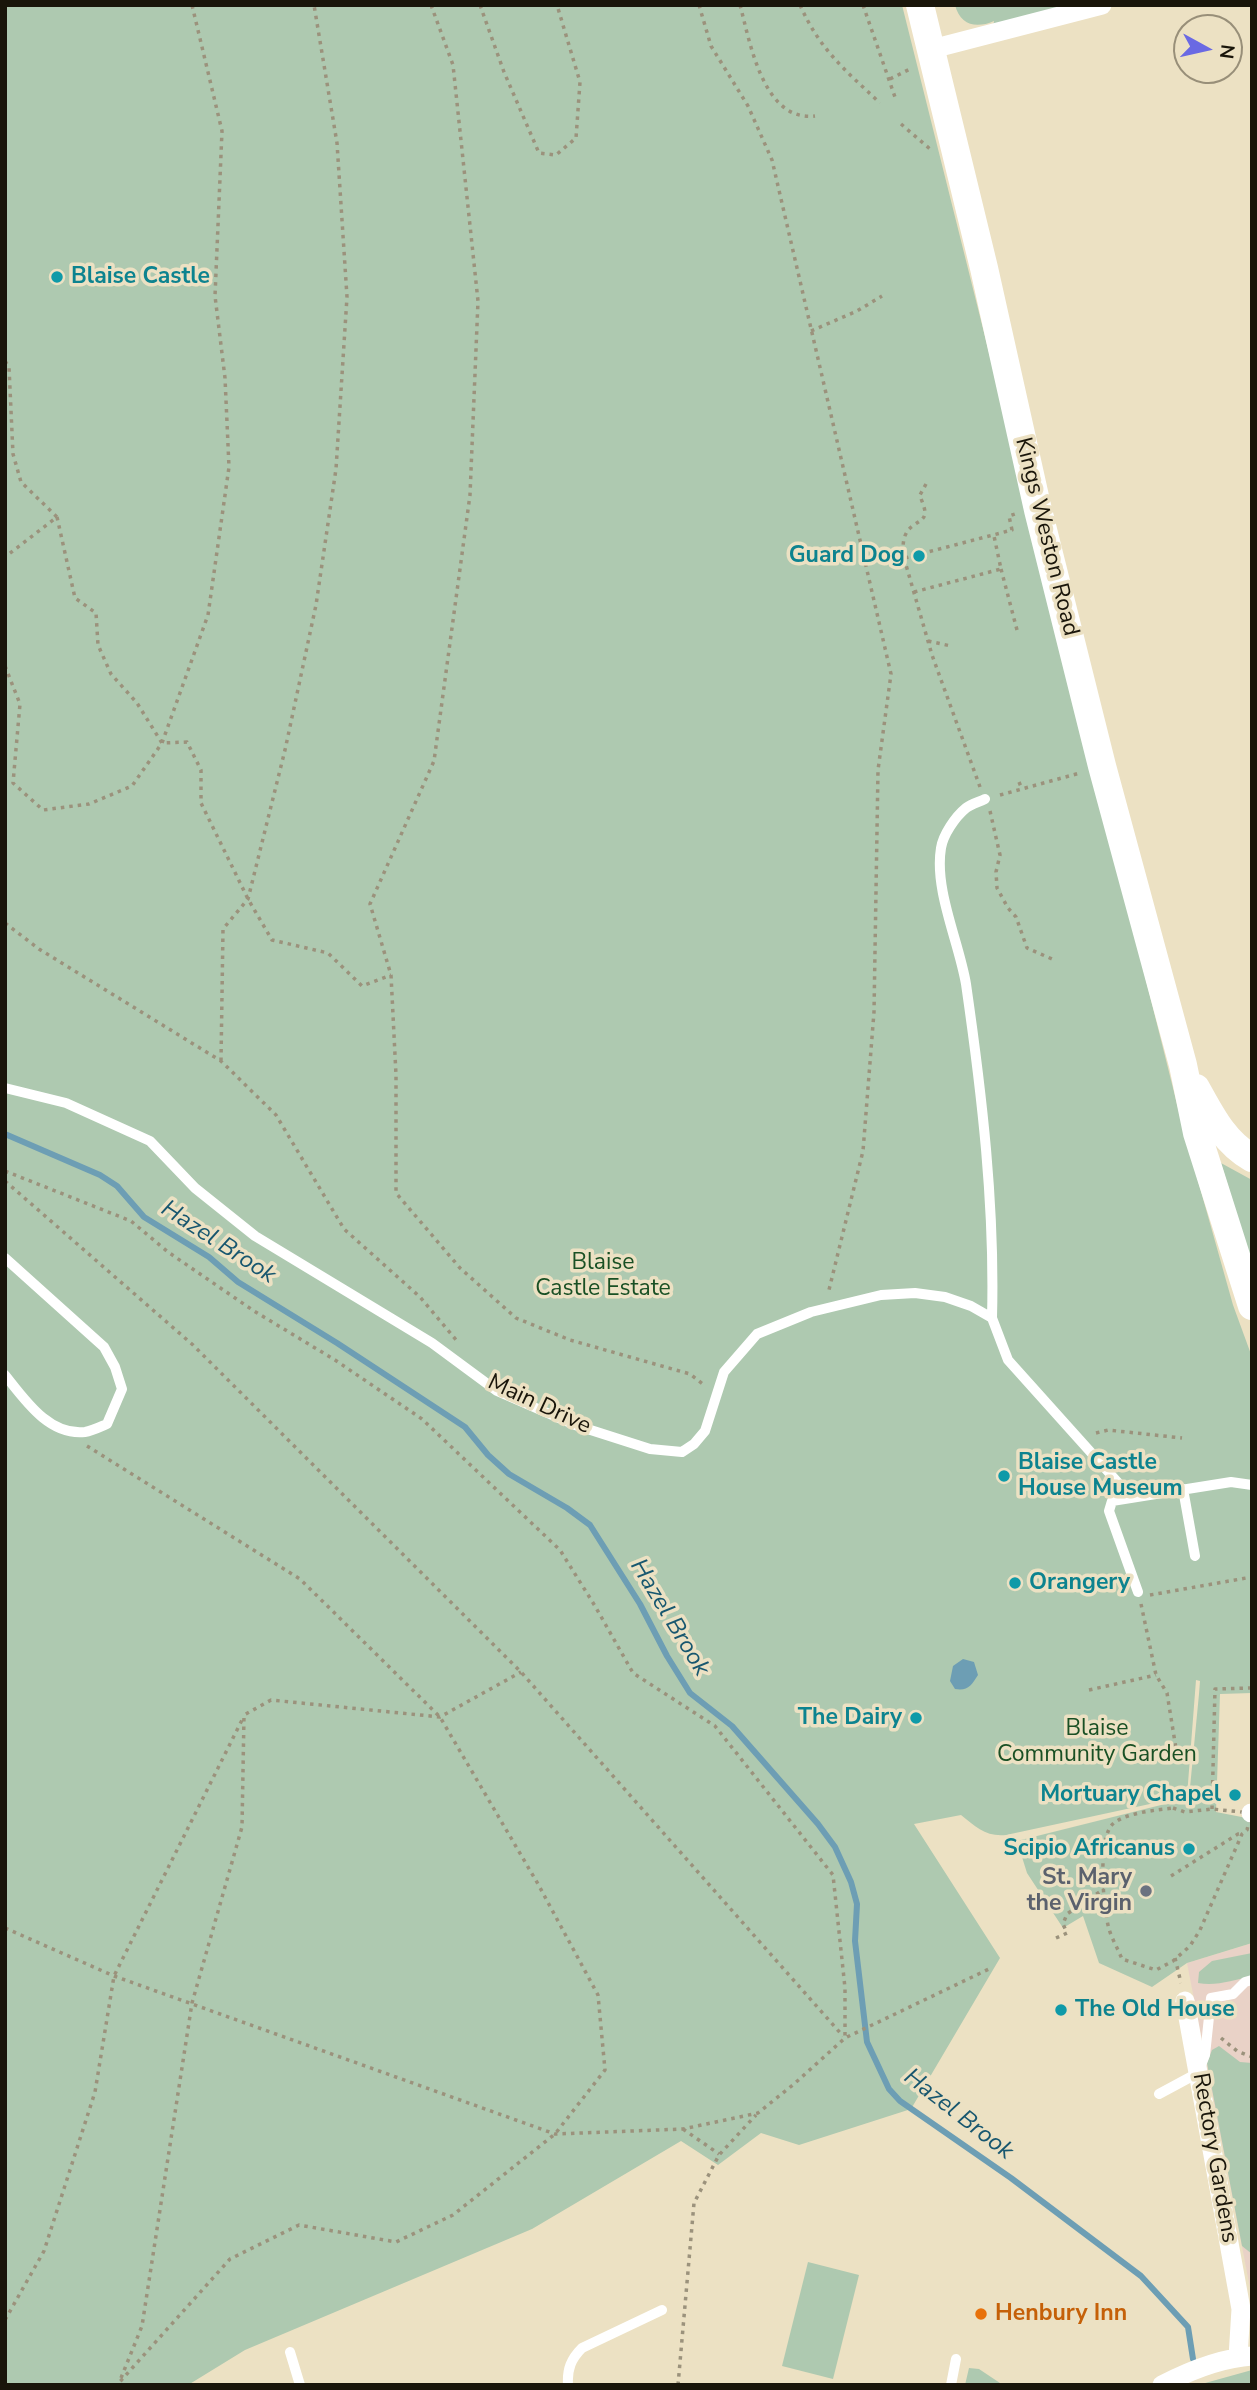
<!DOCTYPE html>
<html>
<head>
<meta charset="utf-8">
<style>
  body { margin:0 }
  #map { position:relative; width:1257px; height:2390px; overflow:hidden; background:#ece1c3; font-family:"Nunito Sans",sans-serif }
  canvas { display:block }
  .frame { position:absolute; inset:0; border:7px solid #19150a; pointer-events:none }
  .north { position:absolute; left:1173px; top:14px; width:70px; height:70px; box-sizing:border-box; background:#ece1c3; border:2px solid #988f79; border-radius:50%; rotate:98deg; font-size:19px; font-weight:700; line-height:28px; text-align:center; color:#19150a }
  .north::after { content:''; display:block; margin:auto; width:24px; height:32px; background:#6a69e3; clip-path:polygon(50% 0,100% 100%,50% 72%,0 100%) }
</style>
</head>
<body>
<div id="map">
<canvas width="1257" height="2390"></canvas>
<div class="frame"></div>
<div class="north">N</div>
</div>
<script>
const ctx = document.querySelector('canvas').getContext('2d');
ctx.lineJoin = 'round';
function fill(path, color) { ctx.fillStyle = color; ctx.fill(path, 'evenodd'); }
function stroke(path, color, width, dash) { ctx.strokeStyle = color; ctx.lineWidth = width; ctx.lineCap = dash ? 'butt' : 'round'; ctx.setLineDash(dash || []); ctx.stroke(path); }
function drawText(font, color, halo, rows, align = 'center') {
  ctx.font = font + ' "Nunito Sans",sans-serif'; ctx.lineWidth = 7; ctx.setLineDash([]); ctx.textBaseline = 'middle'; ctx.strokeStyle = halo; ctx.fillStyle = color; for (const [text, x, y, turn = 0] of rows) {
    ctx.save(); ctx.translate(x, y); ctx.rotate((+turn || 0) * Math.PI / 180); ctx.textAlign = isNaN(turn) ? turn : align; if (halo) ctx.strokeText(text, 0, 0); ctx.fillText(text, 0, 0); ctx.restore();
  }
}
const education = new Path2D(`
  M1252 1943V2298L1187 1963Z`);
const green = new Path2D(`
  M5 5H902L1182 1124 1233 1305 1252 1357V1693L1220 1694 1216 1812 1252 1819V1943L1187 1963 1152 1987 1099 1963 1083 1916 1063 1928 1027 1873 1017 1841 1189 1798 1199 1694 1200 1681 1196 1680 1187 1796 1006 1835C986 1837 976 1827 961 1815L914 1824 1000 1958 911 2109 799 2145 761 2133 718 2165 681 2141 532 2229 245 2350 188 2385H5Z
  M955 5H1073L993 27 994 21C976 29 960 25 955 5Z
  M1221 1163 1252 1180V1265Z
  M1252 1953V1977C1233 1979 1217 1987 1198 1983L1199 1972 1212 1961Z
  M1219 2046 1240 2062 1252 2063V2254L1242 2246 1207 2063 1212 2050Z
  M808 2262 859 2275 833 2379 782 2366Z
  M969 2368 979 2369 1003 2385H965Z
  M1252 2370V2385H1198Z`);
const water = new Path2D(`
  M963 1659 974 1662 978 1675C971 1686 968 1691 955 1689L950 1681 953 1666Z`);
const stream = new Path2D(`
  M5 1134 100 1175 117 1186 144 1217 209 1257 238 1282 337 1343 465 1427 488 1455 509 1474 567 1508 590 1525 640 1604 667 1656 690 1693 732 1726 818 1824 835 1847 851 1882 857 1904 855 1941 867 2042 889 2089 900 2101 1011 2178 1141 2276 1188 2327 1193 2359`);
const path = new Path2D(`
  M431 5 453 65 478 301 470 495 434 761 370 904 391 975 396 1075V1193L460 1268 516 1318 570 1340 690 1374 704 1385
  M480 5 504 72 539 153 556 155 576 138 580 82 557 5
  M699 5 711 46 748 106 772 160 891 674 878 770 874 1012 863 1151 828 1294
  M740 5C750 42 763 122 815 116
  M800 5C820 50 845 70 880 103
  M863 5 896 100
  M890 79 910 69
  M901 124 930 149
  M811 331 857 311 882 296
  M5 361 9 367 13 454 21 482 57 517 5 557
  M926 484 920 495C921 500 925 507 925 513 924 527 898 520 904 558L932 655 980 787
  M57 517 75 598 96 613 98 645 111 674 137 703 162 743 187 742 201 770V803L248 899 272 940 328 953 362 986 391 975
  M905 558 1012 530 1009 516 1015 514
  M1001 569 1017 630
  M914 592 1001 569 994 536
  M928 641 951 646
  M5 666 20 704 13 783 43 810 89 804 132 786 162 743 208 615 229 467 225 378 215 296 222 131 192 5
  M1019 782 1022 789
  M1000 795 1080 773
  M990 811 1000 855 996 872 997 888 1008 908 1016 917 1027 948 1052 959
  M5 923 39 949 221 1061 276 1115 344 1229 420 1297 457 1341
  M221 1061 223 929 248 899 285 750 316 605 336 469 347 297 337 143 314 5
  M5 1171 131 1221 168 1252 254 1311 335 1360 422 1419 560 1550 595 1606 633 1673 715 1726 833 1875 845 1988V2038
  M5 1181 193 1345 521 1672 843 2036
  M1096 1433 1108 1430 1182 1438
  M87 1446 300 1579 440 1717 538 1884 598 1995 605 2070 555 2134 453 2215 396 2242 299 2225 230 2259 117 2385
  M1150 1595 1252 1577
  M1141 1604 1156 1675 1167 1693 1178 1761
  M1089 1690 1156 1675
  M1173 1808 1185 1812 1212 1809 1251 1813 1247 1830 1242 1834 1200 1930 1190 1946 1173 1961 1156 1970 1122 1959C1118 1949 1112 1939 1109 1929 1103 1908 1098 1844 1111 1826 1121 1813 1157 1810 1173 1808Z
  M1212 1809 1215 1689 1252 1688
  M1171 1876 1238 1834H1242
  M5 1928 114 1976 555 2134 683 2129 758 2113 794 2084 845 2038 991 1968
  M1056 1938 1067 1933 1063 1924 1067 1914 1104 1889
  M1175 1958 1181 1983
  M1221 2038 1237 2051 1252 2057
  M683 2129 719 2154
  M5 2320 44 2251 95 2092 114 1976 243 1718
  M121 2378 142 2326 192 2003 242 1827 244 1715 271 1700 440 1717 521 1672
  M678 2385 694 2203 719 2155 756 2115`);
const service = new Path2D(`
  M985 799C979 802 971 804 966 808 955 817 943 835 941 848 934 890 959 942 966 984 982 1095 995 1206 992 1318
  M5 1088 66 1103 150 1141 195 1188 255 1236 432 1343 497 1391 575 1425 650 1449 682 1452 694 1444 705 1431 724 1372 757 1334 811 1312 881 1295 915 1293 945 1297 971 1306 992 1318 1008 1360 1130 1496
  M5 1258 104 1347 115 1367 122 1389 107 1424C100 1427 92 1431 85 1432 49 1436 25 1400 5 1375
  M1183 1489 1195 1556
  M1138 1592 1109 1511 1112 1501 1231 1482 1252 1485
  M1159 2094 1198 2073 1205 2055 1211 1998 1233 1994 1245 1982 1252 1980
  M290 2352 300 2385
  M568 2385C567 2369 571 2359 582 2348L662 2310
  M951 2385 956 2359`);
const minor = new Path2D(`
  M932 49 1102 5
  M1251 1813H1252
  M1185 2001 1241 2309 1238 2357
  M1162 2385C1189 2371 1222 2358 1252 2356`);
const secondary = new Path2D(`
  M920 5 984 268 1038 510 1102 766 1183 1065 1197 1133 1252 1306
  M1196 1088C1211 1115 1224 1142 1252 1158`);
const markers = [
  [57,277,7,"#0f9aa8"],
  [919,556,7,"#0f9aa8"],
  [1004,1476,7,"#0f9aa8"],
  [1015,1583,7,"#0f9aa8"],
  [916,1718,7,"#0f9aa8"],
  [1235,1795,7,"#0f9aa8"],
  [1189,1849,7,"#0f9aa8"],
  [1146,1891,7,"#6b7280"],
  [1061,2010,7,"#0f9aa8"],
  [981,2314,7,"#e8710a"]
];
const cultureNames = [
  ["Blaise Castle",71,277],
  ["Guard Dog",905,556,"right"],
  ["Blaise Castle",1018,1463],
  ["House Museum",1018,1489],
  ["Orangery",1029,1583],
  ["The Dairy",902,1718,"right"],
  ["Mortuary Chapel",1221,1795,"right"],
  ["Scipio Africanus",1175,1849,"right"],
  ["The Old House",1075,2010]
];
const streetNames = [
  ["Kings Weston Road",1046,537,76],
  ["Main Drive",539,1405,25],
  ["Rectory Gardens",1214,2158,80]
];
const parkNames = [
  ["Blaise",603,1263],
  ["Castle Estate",603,1289],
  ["Blaise",1097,1729],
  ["Community Garden",1097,1755]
];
const worshipNames = [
  ["St. Mary",1132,1878],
  ["the Virgin",1132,1904]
];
const foodNames = [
  ["Henbury Inn",995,2314]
];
const waterNames = [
  ["Hazel Brook",218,1243,33],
  ["Hazel Brook",669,1618,59],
  ["Hazel Brook",958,2115,38]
];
fill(education, '#e9d2c7');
fill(green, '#aec9b0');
fill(water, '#6d9eb4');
stroke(stream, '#6d9eb4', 6);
stroke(path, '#9b927c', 3.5, [3.5, 5]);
stroke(service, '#fff', 10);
stroke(minor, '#fff', 19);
stroke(secondary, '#fff', 28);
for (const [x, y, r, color] of markers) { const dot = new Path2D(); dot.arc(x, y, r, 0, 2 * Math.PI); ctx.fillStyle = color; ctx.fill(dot); stroke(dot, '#ece1c3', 2.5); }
drawText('bold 23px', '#0d838f', '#ece1c3', cultureNames, 'left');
drawText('23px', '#19150a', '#ece1c3', streetNames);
drawText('23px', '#195024', '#ece1c3', parkNames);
drawText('bold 23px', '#5b616d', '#ece1c3', worshipNames, 'right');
drawText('bold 23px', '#c56008', '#ece1c3', foodNames, 'left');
drawText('italic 24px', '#18576f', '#ece1c3', waterNames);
</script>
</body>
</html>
